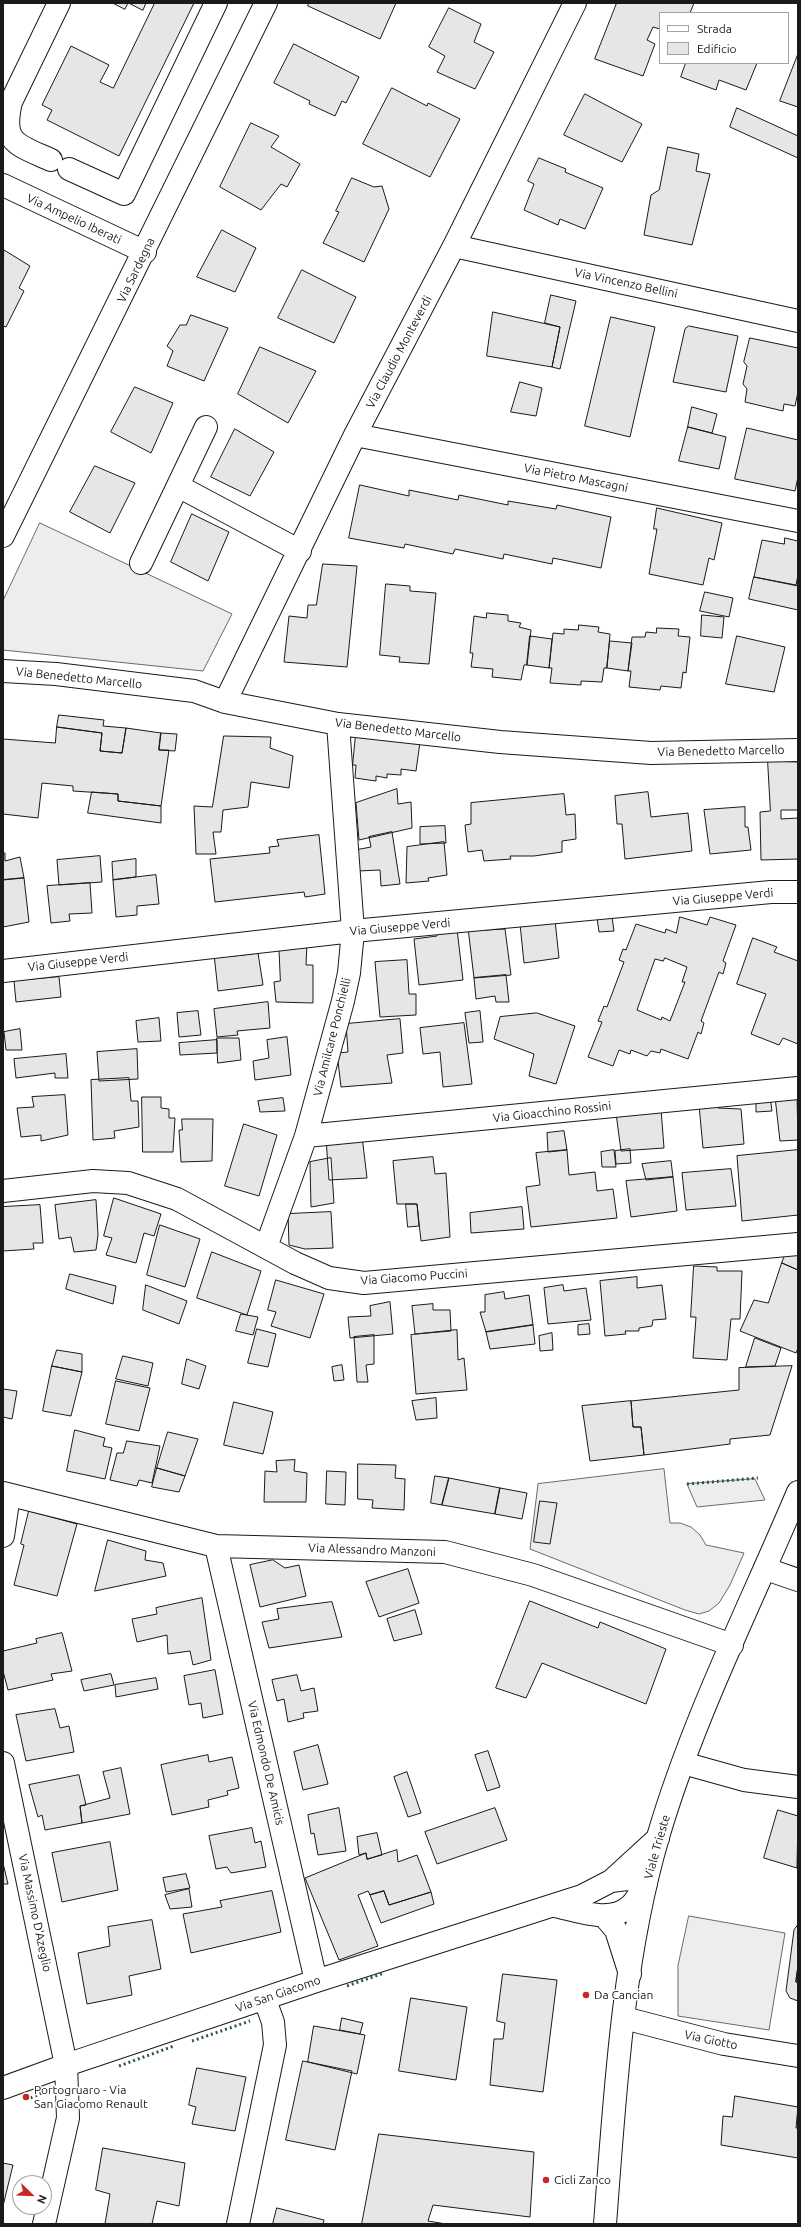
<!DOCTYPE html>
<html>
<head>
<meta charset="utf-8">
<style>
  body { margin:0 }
  #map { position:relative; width:801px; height:2227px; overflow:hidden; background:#fff; font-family:Ubuntu,sans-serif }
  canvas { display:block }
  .frame { position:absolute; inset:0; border:4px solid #1a1a1a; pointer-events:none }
  .legend { position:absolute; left:659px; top:12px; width:130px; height:52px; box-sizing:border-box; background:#fff; border:1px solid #a3a3a3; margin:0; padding:5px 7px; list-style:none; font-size:12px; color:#1a1a1a }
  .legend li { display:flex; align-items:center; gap:8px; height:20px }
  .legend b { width:20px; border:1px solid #a3a3a3 }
  .north { position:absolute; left:12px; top:2175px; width:40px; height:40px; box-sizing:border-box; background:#fff; border:1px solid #a3a3a3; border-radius:50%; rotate:113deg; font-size:11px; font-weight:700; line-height:16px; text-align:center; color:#1a1a1a }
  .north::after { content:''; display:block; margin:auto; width:14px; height:18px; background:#c62828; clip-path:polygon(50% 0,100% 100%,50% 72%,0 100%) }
</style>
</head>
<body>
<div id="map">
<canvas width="801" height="2227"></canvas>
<div class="frame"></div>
<ul class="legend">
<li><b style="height:5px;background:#fff"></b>Strada</li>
<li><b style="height:11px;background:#e6e6e6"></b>Edificio</li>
</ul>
<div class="north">N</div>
</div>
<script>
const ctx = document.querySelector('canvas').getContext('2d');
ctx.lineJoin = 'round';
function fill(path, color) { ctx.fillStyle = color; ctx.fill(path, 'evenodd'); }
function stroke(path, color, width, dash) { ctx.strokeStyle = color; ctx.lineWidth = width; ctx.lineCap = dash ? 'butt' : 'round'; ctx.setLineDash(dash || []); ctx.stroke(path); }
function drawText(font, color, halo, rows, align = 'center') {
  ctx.font = font + ' Ubuntu,sans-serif'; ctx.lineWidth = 3; ctx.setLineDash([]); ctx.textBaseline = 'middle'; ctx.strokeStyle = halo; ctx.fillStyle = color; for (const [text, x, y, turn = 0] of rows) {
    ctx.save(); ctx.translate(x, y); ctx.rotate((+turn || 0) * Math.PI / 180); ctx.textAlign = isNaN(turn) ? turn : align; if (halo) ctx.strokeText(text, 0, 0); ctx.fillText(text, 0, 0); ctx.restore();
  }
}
const built = new Path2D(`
  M40 523 232 614 203 671 3 650V601Z
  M664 1469 670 1523H680L691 1527 700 1535 706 1545 744 1553 730 1585 719 1603 709 1611 699 1614 685 1610 530 1549 538 1484Z
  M755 1479 765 1500 697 1507 687 1484Z
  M689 1916 785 1933 769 2030 678 2016V1966Z`);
const building = new Path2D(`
  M113 3H128L125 9Z
  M129 3H146L143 10Z
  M155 3H194L119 156 47 120 52 110 42 105 71 46 109 65 100 82 113 88Z
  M309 3H396L380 39 308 6Z
  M617 3H694L690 13H660V29L653 27 647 40 655 44 643 76 595 59Z
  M449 8 481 24 474 42 494 52 475 89 437 72 445 56 429 47Z
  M294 44 359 77 346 103 342 101 335 116 309 104 310 101 274 83Z
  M798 54V107L780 101Z
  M686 63H757L746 90 719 80 716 90 681 77Z
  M392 88 427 106 428 103 460 119 430 177 363 144Z
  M585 94 642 124 622 162 564 135Z
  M737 108 798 136V158L730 127Z
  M251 123 279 136 271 147 300 164 287 187 281 184 261 210 220 187Z
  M668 147 699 154 696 171 710 174 692 245 644 235 651 195 659 190Z
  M539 158 566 169 565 172 603 188 585 229 560 219 558 225 524 210 534 184 528 181Z
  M352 178 374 187 382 186 389 209 364 262 323 243 339 212 336 211Z
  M222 230 256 248 235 292 197 277Z
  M4 250 30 266 19 288 24 291 6 327 3 326Z
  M302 270 356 297 334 343 278 318Z
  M551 295 576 301 560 369 552 367 560 327 545 323Z
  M493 312 560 327 552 367 487 356Z
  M191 315 228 328 204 381 167 366 173 351 167 346 180 325H186Z
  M611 317 655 327 630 437 585 426Z
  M689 326 738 336 726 392 673 382 685 329Z
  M750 338 798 348V392L795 406 784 404 783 411 745 402 747 389 743 384 747 366 744 362Z
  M260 347 316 371 288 423 238 394Z
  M520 382 542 388 536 416 511 412Z
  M135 387 173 403 151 453 111 432Z
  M692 407 717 414 712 433 688 427Z
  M688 427 726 437 719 469 679 461Z
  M747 428 798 440V477L795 491 735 479Z
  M235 429 274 452 250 496 211 477Z
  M95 466 135 483 110 533 70 512Z
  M360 485 409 496V490L458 500 459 495 508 505V501L556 509 557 505 611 517 601 568 553 558 552 564 504 554 503 559 455 549 453 554 405 544 404 548 349 538Z
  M657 508 722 523 714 560 709 558 703 585 649 574 657 529H654Z
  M192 514 229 532 208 581 171 562Z
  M785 538 798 541V575L796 585 754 577 762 540 784 544Z
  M323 564 357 566 347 667 284 662 289 616 307 618 308 605H316Z
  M754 577 798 586V610L749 599Z
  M386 584 410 586V591L436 593 429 664 399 662 400 657 380 655Z
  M705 592 733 598 729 617 700 611Z
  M487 613 508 615V621L521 623 519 627 531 630 527 665H524L521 680 492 677 493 669 471 667 473 653H470L474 616 486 618Z
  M702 615 724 617 722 638 701 636Z
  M579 625 599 627 598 632 610 634 607 668H604L602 682 581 681V685L550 683 552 668H549L553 633 564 634V629L578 630Z
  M657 628 679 629 678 636 690 637 686 673 683 672 681 688 661 686 660 690 629 687 631 671H628L632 637H645L646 632 656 633Z
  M530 636 552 639 549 668 527 665Z
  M737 636 785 647 774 692 726 684Z
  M610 641 632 643 628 671 607 668Z
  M59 715 104 720 103 726 126 728 122 753 100 751 102 733 57 727Z
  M57 727 102 733 100 751 122 753 126 728 161 733 159 750H169L161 806 118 801V794L73 791V786L42 783 38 818 3 814V739L55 743Z
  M161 733 177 734 175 751 159 750Z
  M356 734 420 742 416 771 401 769V775L387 774V778L376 776V781L355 778 356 765H353Z
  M224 736 271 737 270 748 293 756 289 788 251 782 248 807 223 810 221 832H213L216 854H196L194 806 212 807Z
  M768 761 798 762V810H781V819L798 818V859L761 860 760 812 770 811Z
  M397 789 398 804 411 802 412 828 359 840 356 803Z
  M92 792 118 794V801L161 806V823L88 813Z
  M648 792 651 817 688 813 692 851 625 859 622 824H617L615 796Z
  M564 794 566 815 575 814 576 839 562 841V852L534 856H510L511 859 484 861 482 850 468 852 465 825 471 824V803Z
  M745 807V827H748L751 850 710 854 704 810Z
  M445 826 446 843 420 844V827Z
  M392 832 400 884 381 886 380 870 358 871 355 850 371 847 369 837Z
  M319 835 325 894 305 897 304 892 215 902 210 859 270 853 269 847 279 846 277 840Z
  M444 842 447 875 428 878 429 881 406 883 407 847Z
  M3 853H5V861L20 857 24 878 3 880Z
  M100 856 102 882 59 885 57 860Z
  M136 859V877L113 880 112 862Z
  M156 875 159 904 137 906V915L116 917 113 880Z
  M24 878 29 922 3 927V880Z
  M90 883 92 913 69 914 70 921 51 923 47 886Z
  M612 917 614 931 599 932 597 918Z
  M680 917 707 925 710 917 736 925 723 961 726 963 723 974 719 972 701 1021 704 1023 701 1034 698 1032 688 1059 661 1049 660 1053 651 1051 647 1056 631 1050 630 1054 619 1050 613 1066 588 1057 602 1022 598 1021 604 1006 607 1007 624 962 619 960 623 949 626 950 636 924 665 933 666 929 676 933ZM665 958 687 967 682 982H685L670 1021 662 1017 661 1020 637 1010 655 959 663 961Z
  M555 920 559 958 524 963 520 924Z
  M485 925V930L505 929 511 975 474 978 468 928Z
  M457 929 463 980 419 985 414 939 437 936V930Z
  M753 938 777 947 774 952 798 961V1044L783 1038 779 1045 751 1034 766 994 737 984Z
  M279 941 307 943 306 965H313V1003L276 1002 274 982 280 981Z
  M234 951V956L258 953 263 985 218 991 214 954Z
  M407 960 409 994H416V1015L380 1017 375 962Z
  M506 975 509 1002H496L495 996 476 999 474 978Z
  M59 977 61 997 16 1002 14 981Z
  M268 1002 270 1028 237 1031 238 1035 217 1037 214 1009Z
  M198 1011 201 1035 179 1037 177 1013Z
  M480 1011 483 1042 469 1043 465 1013Z
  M537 1013 575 1026 556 1084 529 1076 534 1054 494 1039 500 1017Z
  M159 1018 161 1041 138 1042 136 1021Z
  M400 1019 403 1053 387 1055 392 1083 341 1087 337 1053 348 1052 346 1024Z
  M464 1023 472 1084 443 1087 440 1052 423 1054 420 1028Z
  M20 1029 22 1050H6L4 1032Z
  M287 1037 291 1075 255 1080 253 1061 269 1058 267 1040Z
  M217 1038H239L241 1060 218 1063Z
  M217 1040V1053L180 1055 179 1043Z
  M137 1049 138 1079 99 1081 97 1052Z
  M66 1054 68 1078H55V1073L16 1078 14 1059Z
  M129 1078 131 1101H138L139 1127 114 1131 115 1138 93 1140 91 1080Z
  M797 1094 798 1140 780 1141 775 1097Z
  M65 1095 68 1135 41 1141V1135L21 1137 17 1108 34 1107 32 1097Z
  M770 1096 772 1111 756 1112V1098Z
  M142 1097H161V1108L169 1109V1118H175L173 1152H143Z
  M283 1098 285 1111 260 1112 258 1101Z
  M718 1103V1108L741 1109 744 1144 703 1148 699 1105Z
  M661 1109 664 1148 621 1151 616 1113Z
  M182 1119H213L212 1161 181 1162 179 1130H182Z
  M244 1124 277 1135 259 1196 225 1186Z
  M564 1131 567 1150 548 1152 547 1133Z
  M362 1136 367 1178 329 1180 326 1139Z
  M630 1149 631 1163 616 1164 615 1151Z
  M567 1150 569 1175 595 1172 597 1191 613 1189 617 1218 531 1227 526 1187 540 1185 536 1153Z
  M614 1150 616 1167H602L601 1152Z
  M798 1150V1215L742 1221 737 1156Z
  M433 1157 435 1174 446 1173 450 1237 421 1241 417 1204H397L393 1161Z
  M331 1158 334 1203 311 1207 310 1162Z
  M671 1161 673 1177 646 1180 642 1164Z
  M731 1169 736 1206 686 1210 682 1173Z
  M673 1177 677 1211 631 1217 626 1181Z
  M114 1198 161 1214 154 1236 144 1233 136 1263 106 1255 112 1238 104 1236Z
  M96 1200 98 1235 96 1250 74 1252 71 1237 59 1239 55 1205Z
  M406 1204H417L419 1226 408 1227Z
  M40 1205 43 1243H33L34 1249 3 1251V1207Z
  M522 1207 524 1229 471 1233 470 1213Z
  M331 1212 333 1248 305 1249 289 1245 288 1214Z
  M160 1225 200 1239 185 1287 147 1275Z
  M787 1250 798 1254V1270L782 1263Z
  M212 1252 261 1271 247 1315 197 1298Z
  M782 1263 798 1270V1348L796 1353 740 1331 754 1300 768 1303Z
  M694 1266 717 1267V1271H742L740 1319H731L727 1360 693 1358 696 1317H691Z
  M70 1274 116 1286 113 1304 66 1289Z
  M637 1277V1288L662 1285 666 1319 653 1320 652 1326 639 1328V1331H625L626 1334 605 1336 600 1281Z
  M276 1280 324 1294 310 1338 271 1326 276 1312 268 1310Z
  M146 1285 187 1301 179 1324 143 1310Z
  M563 1285 564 1291 586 1288 591 1320 548 1324 544 1288Z
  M504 1292 505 1299 529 1295 533 1325 486 1332 480 1312H485V1295Z
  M390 1302 393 1334 350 1338 348 1317 371 1316 370 1306Z
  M433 1304V1310H450L451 1331 415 1334 412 1306Z
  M241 1314 258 1317 253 1335 236 1331Z
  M589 1324 590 1334 578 1335V1325Z
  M533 1325 535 1344 490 1349 486 1332Z
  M257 1329 276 1334 268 1367 248 1363Z
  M457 1330 458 1360 464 1358 467 1390 416 1394 411 1335Z
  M552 1333 553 1350 540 1351 539 1336Z
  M374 1335V1364L366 1365 368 1382H357L354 1337Z
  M755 1338 781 1348 775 1366 746 1367Z
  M57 1350 82 1354V1372L52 1366Z
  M123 1356 153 1363 148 1386 116 1379Z
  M187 1359 206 1366 199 1389 182 1384Z
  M342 1365 344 1380 334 1381 332 1367Z
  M52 1366 82 1372 71 1416 43 1411Z
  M792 1366 770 1435 730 1439V1444L644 1455 641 1427H633L631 1401 739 1390V1368Z
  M116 1381 150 1388 139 1431 106 1424Z
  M3 1389 17 1391 12 1419 3 1417Z
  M436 1398 437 1418 416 1420 412 1401Z
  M631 1401 633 1427H641L644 1455 590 1461 582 1406Z
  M234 1402 273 1412 263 1454 224 1445Z
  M75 1430 105 1438 103 1446 112 1448 105 1479 67 1471Z
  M168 1432 198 1439 185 1476 157 1468Z
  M127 1441 160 1446 152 1483 139 1480 137 1486 110 1480 117 1453H123Z
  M295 1460 294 1471 307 1473 306 1502H264L265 1471 277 1472 276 1461Z
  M358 1464 396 1465 395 1478 405 1479 404 1510 372 1508 373 1500 358 1499Z
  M157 1468 185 1476 179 1492 152 1487Z
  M327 1471 346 1472 345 1505 326 1504Z
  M435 1476 449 1478 442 1505 431 1503Z
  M449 1478 500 1488 495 1514 442 1505Z
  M500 1488 527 1493 522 1519 495 1514Z
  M540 1501 557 1503 550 1544 534 1542Z
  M29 1511 77 1524 57 1596 14 1585 24 1545 21 1544Z
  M108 1540 146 1551 145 1560 163 1563 166 1576 95 1591Z
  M273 1560 285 1568 299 1565 306 1596 260 1607 250 1565Z
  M408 1569 419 1603 379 1617 366 1582Z
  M202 1598 211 1660 193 1665 190 1651 168 1654 167 1635 137 1642 132 1619 157 1614 156 1608Z
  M530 1601 598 1628 600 1622 666 1649 646 1704 542 1663 526 1698 496 1688Z
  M332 1602 342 1637 269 1648 262 1622 279 1619 277 1609Z
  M415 1610 422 1634 394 1641 387 1619Z
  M62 1633 72 1671 51 1674 53 1680 8 1690 3 1671V1651L37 1643 36 1639Z
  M215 1670 223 1714 203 1718 201 1703 189 1705 184 1676Z
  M111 1674 114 1685 84 1691 81 1680Z
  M297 1675 301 1691 314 1688 318 1711 303 1713 304 1718 288 1722 284 1699 277 1701 272 1680Z
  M156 1678 158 1689 116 1697 115 1685Z
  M55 1709 60 1728 69 1726 74 1752 26 1761 16 1715Z
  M318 1745 328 1784 303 1790 294 1752Z
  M488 1751 500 1787 487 1791 475 1755Z
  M208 1755 209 1762 232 1757 239 1788 227 1791 228 1795 208 1800 209 1807 172 1815 161 1765Z
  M121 1768 130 1814 82 1823 80 1806 110 1798 103 1772Z
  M407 1772 421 1813 408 1817 394 1777Z
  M79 1775 86 1805 80 1806 82 1823 45 1830 42 1815 38 1817 29 1785Z
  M339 1808 346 1851 318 1855 314 1833 311 1834 308 1815Z
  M495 1808 507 1840 437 1864 425 1832Z
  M778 1810 798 1816 797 1868 764 1858Z
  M252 1828 255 1843 261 1841 266 1867 231 1873 227 1867 216 1869 209 1836Z
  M377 1833 382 1855 367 1859 366 1853 359 1855 357 1837Z
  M110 1842 118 1890 62 1902 52 1853Z
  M397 1850 398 1862 417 1855 431 1892 389 1905 384 1891 370 1895 368 1891 358 1895 378 1946 339 1960 305 1878 366 1853 367 1859Z
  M3 1863 8 1884H3Z
  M186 1874 190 1888 166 1892 163 1878Z
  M189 1889 192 1907 170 1909 165 1895Z
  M272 1891 281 1932 191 1953 183 1914 222 1907 220 1901Z
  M384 1891 389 1905 431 1892 434 1904 381 1923 370 1895Z
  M152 1920 161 1969 129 1976 132 1995 87 2004 78 1953 110 1946 108 1927Z
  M798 1925V1966L796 1982 798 1983V2001L790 1998 786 1991 794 1930Z
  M798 1966V1983L796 1982Z
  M503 1974 557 1980 543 2092 490 2085 494 2039H503L505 2023 497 2021Z
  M411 1998 467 2007 456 2080 399 2071Z
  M342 2018 363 2023 360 2034 340 2030Z
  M314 2026 365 2035 357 2074 308 2062Z
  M303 2061 352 2071 335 2150 286 2140Z
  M197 2068 246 2077 235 2131 192 2124 196 2107 189 2105Z
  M735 2096 798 2107 796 2128H798V2158L721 2145 723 2116 732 2117Z
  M379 2134 534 2152 530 2217 433 2205 428 2221 446 2224H362Z
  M103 2148 185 2163 179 2206 157 2201 152 2224H105L110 2194 96 2190Z
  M3 2163 13 2165 3 2206Z
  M277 2208 324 2220 323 2224H273Z`);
const minor = new Path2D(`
  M51 160C18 145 1 144 11 102L59 3
  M69 169 124 194 216 3
  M3 185 145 252
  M454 246 798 321
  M355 435 798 521
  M178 486 300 551
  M3 536 266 3
  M141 563 206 427
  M3 671 56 674 194 691 225 702 338 724 500 742 651 753 798 750
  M225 702 355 435 454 246 575 3
  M3 971 353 931 771 892H798
  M306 1136 798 1088
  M3 1191 93 1181 128 1183 177 1199 295 1263 329 1278 364 1283 798 1244
  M266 1247 306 1136 343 1001 349 973 353 931 338 724
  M3 1493 216 1546 445 1552 533 1575 732 1645
  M3 1536 9 1495
  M216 1546 316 1981
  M766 1569 798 1580
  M3 1763 66 2065 68 2118 44 2224
  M683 1763 744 1780 798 1787
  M555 1906C578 1911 611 1924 630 1906 637 1900 641 1890 646 1883L627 1879 611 1881
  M604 1916 616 1930 630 1974
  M624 2018 724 2044 798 2056
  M3 2088 66 2065 316 1981 582 1896 611 1881 658 1838
  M238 2224 275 2045 273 2022 265 2000`);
const major = new Path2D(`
  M605 2224C615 2096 622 1960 658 1837 693 1718 750 1606 798 1492`);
const hedge = new Path2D(`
  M687 1484 758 1478
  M347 1986 384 1973
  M192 2041 250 2021
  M119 2066 174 2046
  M26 2100 44 2092`);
const markers = [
  [586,1995,4,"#c62828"],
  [26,2097,4,"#c62828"],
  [546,2180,4,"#c62828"]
];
const streetNames = [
  ["Via Ampelio Iberati",74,219,25],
  ["Via Sardegna",136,270,-64],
  ["Via Vincenzo Bellini",626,283,12],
  ["Via Claudio Monteverdi",399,352,-62],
  ["Via Pietro Mascagni",576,478,11],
  ["Via Benedetto Marcello",79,678,6],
  ["Via Benedetto Marcello",398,730,7],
  ["Via Benedetto Marcello",721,751,-1],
  ["Via Giuseppe Verdi",723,897,-5],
  ["Via Giuseppe Verdi",400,927,-5],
  ["Via Giuseppe Verdi",78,962,-6],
  ["Via Amilcare Ponchielli",332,1037,-76],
  ["Via Gioacchino Rossini",552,1112,-6],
  ["Via Giacomo Puccini",414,1277,-4],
  ["Via Alessandro Manzoni",372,1550,2],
  ["Via Edmondo De Amicis",266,1763,77],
  ["Viale Trieste",657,1847,-74],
  ["Via Massimo D'Azeglio",35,1913,78],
  ["Via San Giacomo",278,1994,-19],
  ["Via Giotto",711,2040,12]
];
const poiNames = [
  ["Da Cancian",594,1995],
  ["Portogruaro - Via",34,2090],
  ["San Giacomo Renault",34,2104],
  ["Cicli Zanco",554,2180]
];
fill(built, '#ededed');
stroke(built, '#6a6a6a', 1);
fill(building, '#e6e6e6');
stroke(building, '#1a1a1a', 1);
stroke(minor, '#1a1a1a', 24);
stroke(major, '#1a1a1a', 24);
stroke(minor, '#fff', 22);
stroke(major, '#fff', 22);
stroke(hedge, '#2b5a34', 3, [2, 3]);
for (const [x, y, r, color] of markers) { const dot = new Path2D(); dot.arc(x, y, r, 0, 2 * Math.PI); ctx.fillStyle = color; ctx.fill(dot); stroke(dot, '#fff', 1.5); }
drawText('12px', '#1a1a1a', '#fff', streetNames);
drawText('12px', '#1a1a1a', '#fff', poiNames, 'left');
</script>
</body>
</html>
